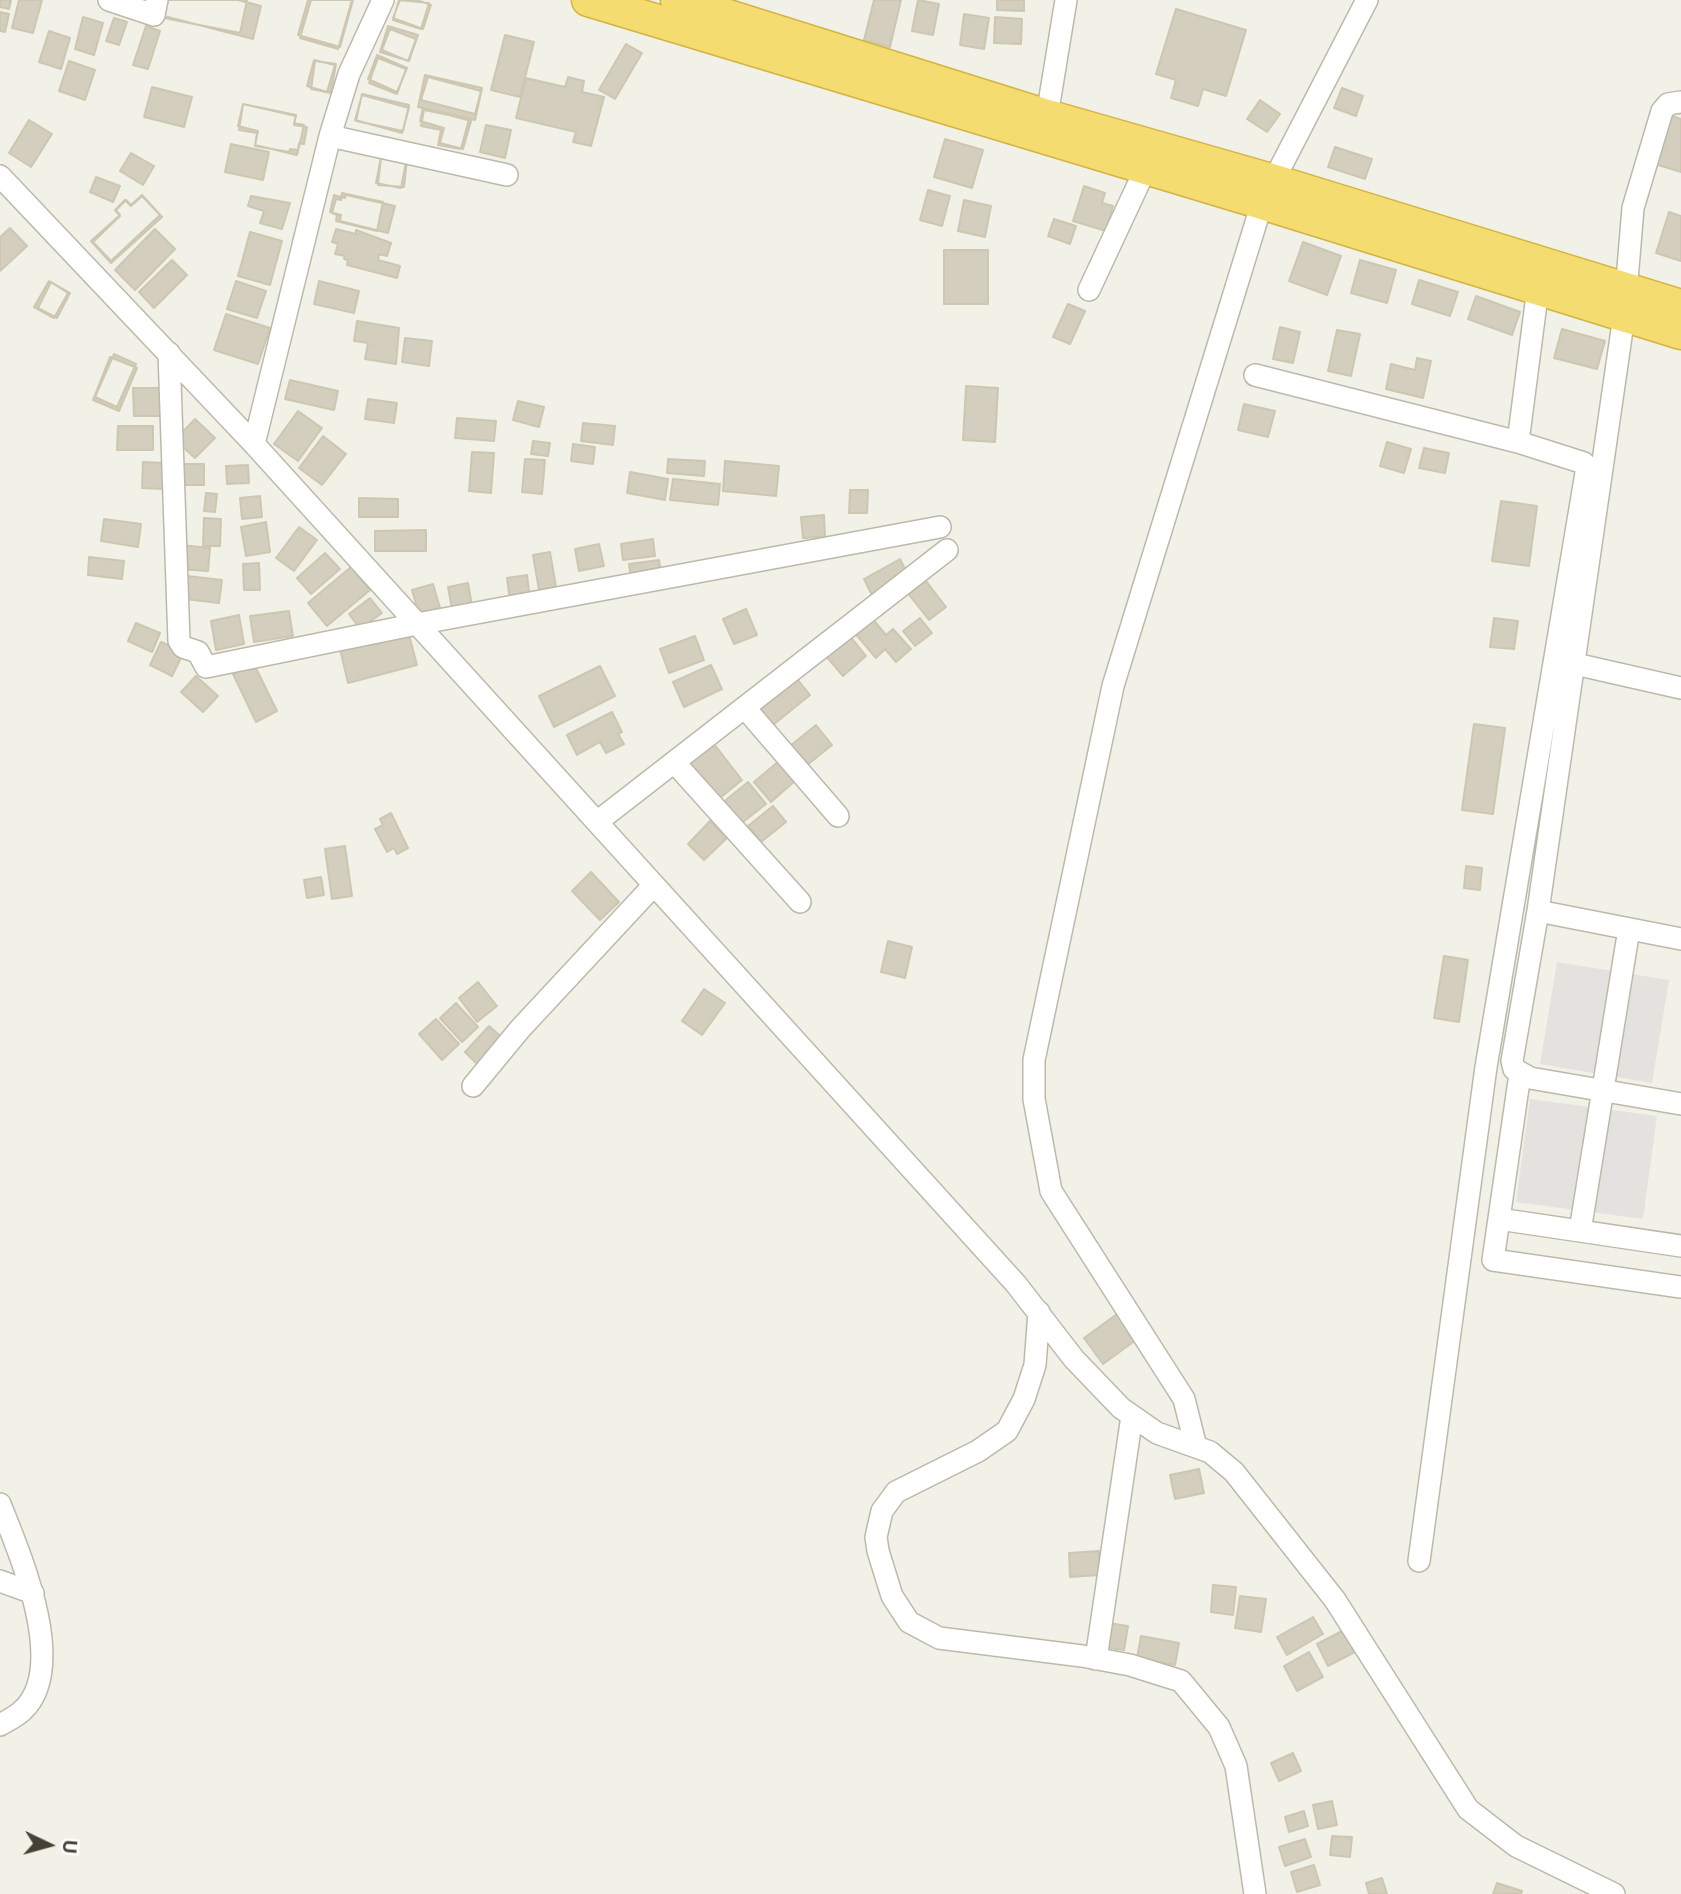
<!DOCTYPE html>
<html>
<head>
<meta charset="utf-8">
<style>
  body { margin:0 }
  #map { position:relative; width:1681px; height:1894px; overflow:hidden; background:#f2f1e7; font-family:"Open Sans",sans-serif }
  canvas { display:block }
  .north { position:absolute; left:14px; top:1810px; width:70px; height:70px; -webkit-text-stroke:5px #fff; paint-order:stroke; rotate:95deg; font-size:19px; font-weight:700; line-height:28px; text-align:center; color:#454136 }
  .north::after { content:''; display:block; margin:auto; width:24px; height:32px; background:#454136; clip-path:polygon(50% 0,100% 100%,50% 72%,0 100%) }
</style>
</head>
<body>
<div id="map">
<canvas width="1681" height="1894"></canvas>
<div class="north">U</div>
</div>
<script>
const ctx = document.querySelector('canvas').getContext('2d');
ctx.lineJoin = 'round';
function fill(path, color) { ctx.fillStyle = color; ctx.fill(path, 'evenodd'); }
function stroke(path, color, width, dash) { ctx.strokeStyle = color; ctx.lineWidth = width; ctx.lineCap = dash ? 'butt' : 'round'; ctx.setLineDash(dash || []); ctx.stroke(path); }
const parking = new Path2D(`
  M1557 962 1669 980 1652 1083 1540 1064Z
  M1530 1099 1657 1116 1643 1219 1516 1202Z`);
const building = new Path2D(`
  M0 0H11L9 9 0 7Z
  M19 0H42L33 33 12 28Z
  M168 0H238L261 6 253 39 164 16Z
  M168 0H247L240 33 164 18Z
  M308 0H353L340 47 298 35Z
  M311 0H352L338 49 300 38Z
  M399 0 429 3 421 29 393 20Z
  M400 0H417L431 5 423 29 393 18Z
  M874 0H901L890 47 864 40Z
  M918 0 939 4 933 35 912 31Z
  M997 0H1024V11L997 10Z
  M1176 9 1246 30 1226 96 1203 89 1198 106 1171 98 1176 80 1156 74Z
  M0 12 9 14 5 32 0 31Z
  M964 14 989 18 984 49 960 45Z
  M83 17 103 23 94 55 75 49Z
  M995 17 1022 19 1021 44 994 43Z
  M114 18 127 22 119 45 106 41Z
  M146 26 160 31 148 69 133 65Z
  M388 26 418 35 409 61 380 52Z
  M390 29 416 39 408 61 382 50Z
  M49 31 70 38 61 69 39 62Z
  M505 35 534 42 520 97 491 90Z
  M626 44 642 53 615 99 599 90Z
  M377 55 407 68 397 92 368 79Z
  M378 58 406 69 397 94 369 83Z
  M314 60 335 65 327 92 307 86Z
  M69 61 95 70 85 100 59 91Z
  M315 61 336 64 331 93 311 89Z
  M425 75 482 88 475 120 418 107Z
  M428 77 481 91 475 114 421 100Z
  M568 77 584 81 582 92 604 97 591 146 573 142 576 132 516 118 526 78 565 87Z
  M152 87 192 97 184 127 144 117Z
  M1342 88 1363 96 1356 116 1334 108Z
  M362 94 409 105 403 131 356 121Z
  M362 95 409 108 402 133 355 120Z
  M1260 100 1280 114 1267 132 1247 119Z
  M243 104 296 116 294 123 304 125 297 155 255 145 258 131 238 126Z
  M243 104 296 115 294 125 307 127 304 144 299 143 298 150 290 149 289 152 255 146 257 133 239 130Z
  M423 108 471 121 463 149 440 143 444 128 420 121Z
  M424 110 469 119 461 149 438 145 441 130 421 126Z
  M1670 115 1681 119V172L1655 164Z
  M29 120 52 134 31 167 9 153Z
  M486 125 511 130 505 158 480 152Z
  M945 139 983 150 972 188 934 177Z
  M231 144 269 152 263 180 225 172Z
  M1335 147 1372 159 1365 179 1328 167Z
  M131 153 154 166 143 185 120 171Z
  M381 157 406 162 401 188 376 183Z
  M381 157 407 160 404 187 378 185Z
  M96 177 120 186 113 202 90 192Z
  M1084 186 1105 193 1102 203 1113 206 1106 231 1073 221Z
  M928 190 950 196 942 226 920 220Z
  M342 193 383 202 377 231 336 221 337 215 332 213 336 199 341 200Z
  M142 195 162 217 111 263 91 241 120 215 116 210 126 200 131 205Z
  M334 195 345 198 346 195 395 206 388 233 340 221 341 215 330 212Z
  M142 196 160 215 111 261 93 242 120 216 115 210 125 200 131 206Z
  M251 196 290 203 282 229 260 223 264 211 248 206Z
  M964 200 991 206 985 237 958 231Z
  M1669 212 1681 216V261L1656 253Z
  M1054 219 1076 226 1070 244 1048 236Z
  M10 228 27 246 0 271V237Z
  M155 229 175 249 135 290 115 270Z
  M336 229 356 234V230L391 243 387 256 379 254 378 260 400 266 397 278 347 265 348 260 344 259 345 256 335 254 338 244 332 242Z
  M250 232 282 241 270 285 238 276Z
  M1303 242 1341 256 1327 295 1289 281Z
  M944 250H988V304H944Z
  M172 260 187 275 154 308 139 292Z
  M1360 260 1396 270 1387 303 1351 293Z
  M1419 280 1458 292 1450 316 1412 304Z
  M49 281 68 293 54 318 34 307Z
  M236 281 266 291 257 318 227 309Z
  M319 281 359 291 354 313 314 304Z
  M51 282 70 293 57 318 38 308Z
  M1476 296 1520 312 1512 335 1468 319Z
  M1068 304 1085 311 1070 344 1053 337Z
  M226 314 270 328 258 364 214 350Z
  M357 321 399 328 396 364 365 359 368 343 354 341Z
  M1280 327 1300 332 1293 363 1273 359Z
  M1562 329 1605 341 1597 369 1554 358Z
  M1337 330 1360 334 1351 376 1328 371Z
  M405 338 432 341 429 366 402 362Z
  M114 354 136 364 117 407 95 397Z
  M110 357 137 368 119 411 93 400Z
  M1417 358 1431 361 1423 398 1386 389 1391 364 1415 370Z
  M290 380 338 391 334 410 285 399Z
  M966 386 998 388 995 442 963 440Z
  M133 388H163V416H134Z
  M368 399 397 403 394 423 365 419Z
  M518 401 544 407 539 427 513 420Z
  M1244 404 1275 411 1268 437 1238 430Z
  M298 411 322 428 298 461 274 444Z
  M457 418 496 421 494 441 455 438Z
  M195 419 215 438 195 458 175 440Z
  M583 423 615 426 613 445 581 441Z
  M118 426H153V450H117Z
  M323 436 346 454 322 485 299 468Z
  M533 441 550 443 548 456 531 454Z
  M1387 442 1411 449 1404 473 1380 466Z
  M573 444 595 447 593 464 571 461Z
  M1424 448 1449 453 1445 473 1419 468Z
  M472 452 494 453 491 493 469 491Z
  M525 459 545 460 542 494 522 492Z
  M668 459 705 461 704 476 667 473Z
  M725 461 779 466 776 496 723 491Z
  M143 462 164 463 163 489 142 488Z
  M181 464H204V485H181Z
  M248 465 249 483 227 484 226 466Z
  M630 472 668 479 665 500 627 493Z
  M673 479 720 484 718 505 670 500Z
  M850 490H868L867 513H849Z
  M206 493 217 494 215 512 204 511Z
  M260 496 262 517 242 519 240 498Z
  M359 498 398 499V517H359Z
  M1501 501 1537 506 1529 566 1492 561Z
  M824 515 825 537 803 538 801 517Z
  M204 518 221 519 220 546H203Z
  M104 519 141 524 138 547 101 541Z
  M266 522 270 552 246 556 241 527Z
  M299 527 317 540 294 571 276 558Z
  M426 530V551H375V531Z
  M653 539 655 556 623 560 621 544Z
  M599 544 604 566 579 571 575 549Z
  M180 545 210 548 208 571 178 569Z
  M550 552 556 587 539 590 533 555Z
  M325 553 340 569 311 594 297 578Z
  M89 557 124 561 122 579 88 575Z
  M900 559 908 575 872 595 864 579Z
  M659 560 661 573 631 578 629 564Z
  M259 563 260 590H244L243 564Z
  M351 567 370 590 327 626 308 603Z
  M527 575 530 599 510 602 507 578Z
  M187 576 222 580 219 603 185 599Z
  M923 577 946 607 929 620 906 591Z
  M468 583 472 606 452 609 448 587Z
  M433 584 440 608 419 614 412 590Z
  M370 598 382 613 360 629 349 614Z
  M746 609 757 635 734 644 723 619Z
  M289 611 293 636 254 642 250 616Z
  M239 615 244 644 216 650 211 621Z
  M871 617 886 635 893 629 911 649 896 662 885 649 876 658 854 632Z
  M920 618 932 633 915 646 903 631Z
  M1494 618 1518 621 1514 649 1490 647Z
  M136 623 160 633 152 652 128 641Z
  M408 631 417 665 348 683 340 649Z
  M695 636 704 660 669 673 660 649Z
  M850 636 866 656 843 676 826 656Z
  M161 642 184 652 172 676 150 665Z
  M254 664 277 711 256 722 233 674Z
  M711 665 722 689 684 707 673 682Z
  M600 666 615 696 554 727 539 696Z
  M794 675 810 695 768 729 752 709Z
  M196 676 218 696 203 712 181 692Z
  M612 712 622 732 618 734 624 744 606 753 600 742 577 755 567 735Z
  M1474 724 1505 728 1493 814 1462 810Z
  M816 725 832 745 806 766 790 746Z
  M714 744 742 780 715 802 686 766Z
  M779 761 796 780 771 802 754 782Z
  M748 782 766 804 738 826 721 804Z
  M773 806 786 822 761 842 748 826Z
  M391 813 408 848 397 854 394 848 387 852 375 829 383 825 380 819Z
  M710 821 727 838 704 860 688 844Z
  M345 846 352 896 332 899 325 849Z
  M1466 866 1482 868 1480 890 1464 888Z
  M591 872 619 902 600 920 572 891Z
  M321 877 324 895 307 898 304 880Z
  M888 941 912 947 905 978 881 972Z
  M1444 956 1468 960 1459 1022 1434 1018Z
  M478 982 497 1006 477 1022 459 998Z
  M704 989 725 1003 702 1035 682 1021Z
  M456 1003 478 1027 462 1042 440 1018Z
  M436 1019 459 1044 442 1060 419 1034Z
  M489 1026 506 1041 481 1068 465 1052Z
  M1117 1314 1136 1340 1103 1364 1084 1338Z
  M1199 1469 1204 1493 1175 1499 1170 1475Z
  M1099 1551V1575L1070 1577 1069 1553Z
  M1213 1585 1236 1587 1233 1615 1211 1612Z
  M1240 1596 1266 1599 1261 1632 1235 1628Z
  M1313 1617 1323 1634 1287 1655 1277 1637Z
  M1108 1623 1128 1626 1124 1650 1104 1647Z
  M1344 1630 1355 1652 1328 1666 1317 1644Z
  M1141 1636 1179 1643 1175 1665 1137 1658Z
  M1309 1652 1323 1677 1297 1691 1284 1666Z
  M1293 1753 1301 1771 1279 1781 1271 1763Z
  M1332 1801 1337 1825 1318 1829 1313 1805Z
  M1304 1811 1308 1826 1289 1832 1285 1817Z
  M1332 1836 1352 1837 1350 1857 1330 1855Z
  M1305 1839 1311 1857 1285 1866 1279 1847Z
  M1314 1865 1320 1885 1297 1892 1291 1872Z
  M1382 1878 1387 1894H1369L1366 1883Z
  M1497 1883 1522 1891 1521 1894H1493Z`);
const minor = new Path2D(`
  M109 0 154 15 157 0
  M1681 102 1668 104 1662 111 1633 208 1624 316 1538 911 1681 939
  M1045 128 1066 0
  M330 136 507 175
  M0 176 254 444 1016 1284 1074 1359 1121 1408 1157 1433 1210 1452 1234 1472 1335 1600 1468 1809 1516 1846 1614 1894
  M1089 290 1145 170
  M169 353 179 641 183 647 198 652 206 667 417 624 940 527
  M1255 375 1518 442 1584 463 1587 467 1486 1067 1419 1561
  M1518 442 1538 288
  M254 444 330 136 349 74 383 0
  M1562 661 1681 688
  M745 708 838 816
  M674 762 800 902
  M597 822 947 550
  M1538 911 1512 1061 1514 1069 1530 1078 1681 1104
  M1520 1074 1493 1260 1681 1287
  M473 1086 520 1029 654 885
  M1499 1219 1681 1246
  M1580 1231 1629 929
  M1039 1312 1035 1365 1024 1399 1007 1431 978 1451 896 1492 882 1511 876 1537 878 1551 892 1596 909 1622 939 1638 1082 1656 1130 1665 1181 1681 1219 1727 1236 1766 1255 1894
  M1196 1447 1184 1399 1051 1191 1034 1099V1060L1113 686 1262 203 1367 0
  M0 1504C19 1552 69 1666 23 1710 17 1716 7 1721 0 1725
  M0 1581 33 1593
  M1096 1659 1132 1416`);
const highway = new Path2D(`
  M588 0 1262 203 1681 333
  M677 0 1047 116 1271 180 1681 306`);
fill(parking, '#e4e2df');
fill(building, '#d3cebd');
stroke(building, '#cdc7b1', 2);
stroke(minor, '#bdb9aa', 24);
stroke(highway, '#d3b341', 35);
stroke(minor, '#fff', 21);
stroke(highway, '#f4dc70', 32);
</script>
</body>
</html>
